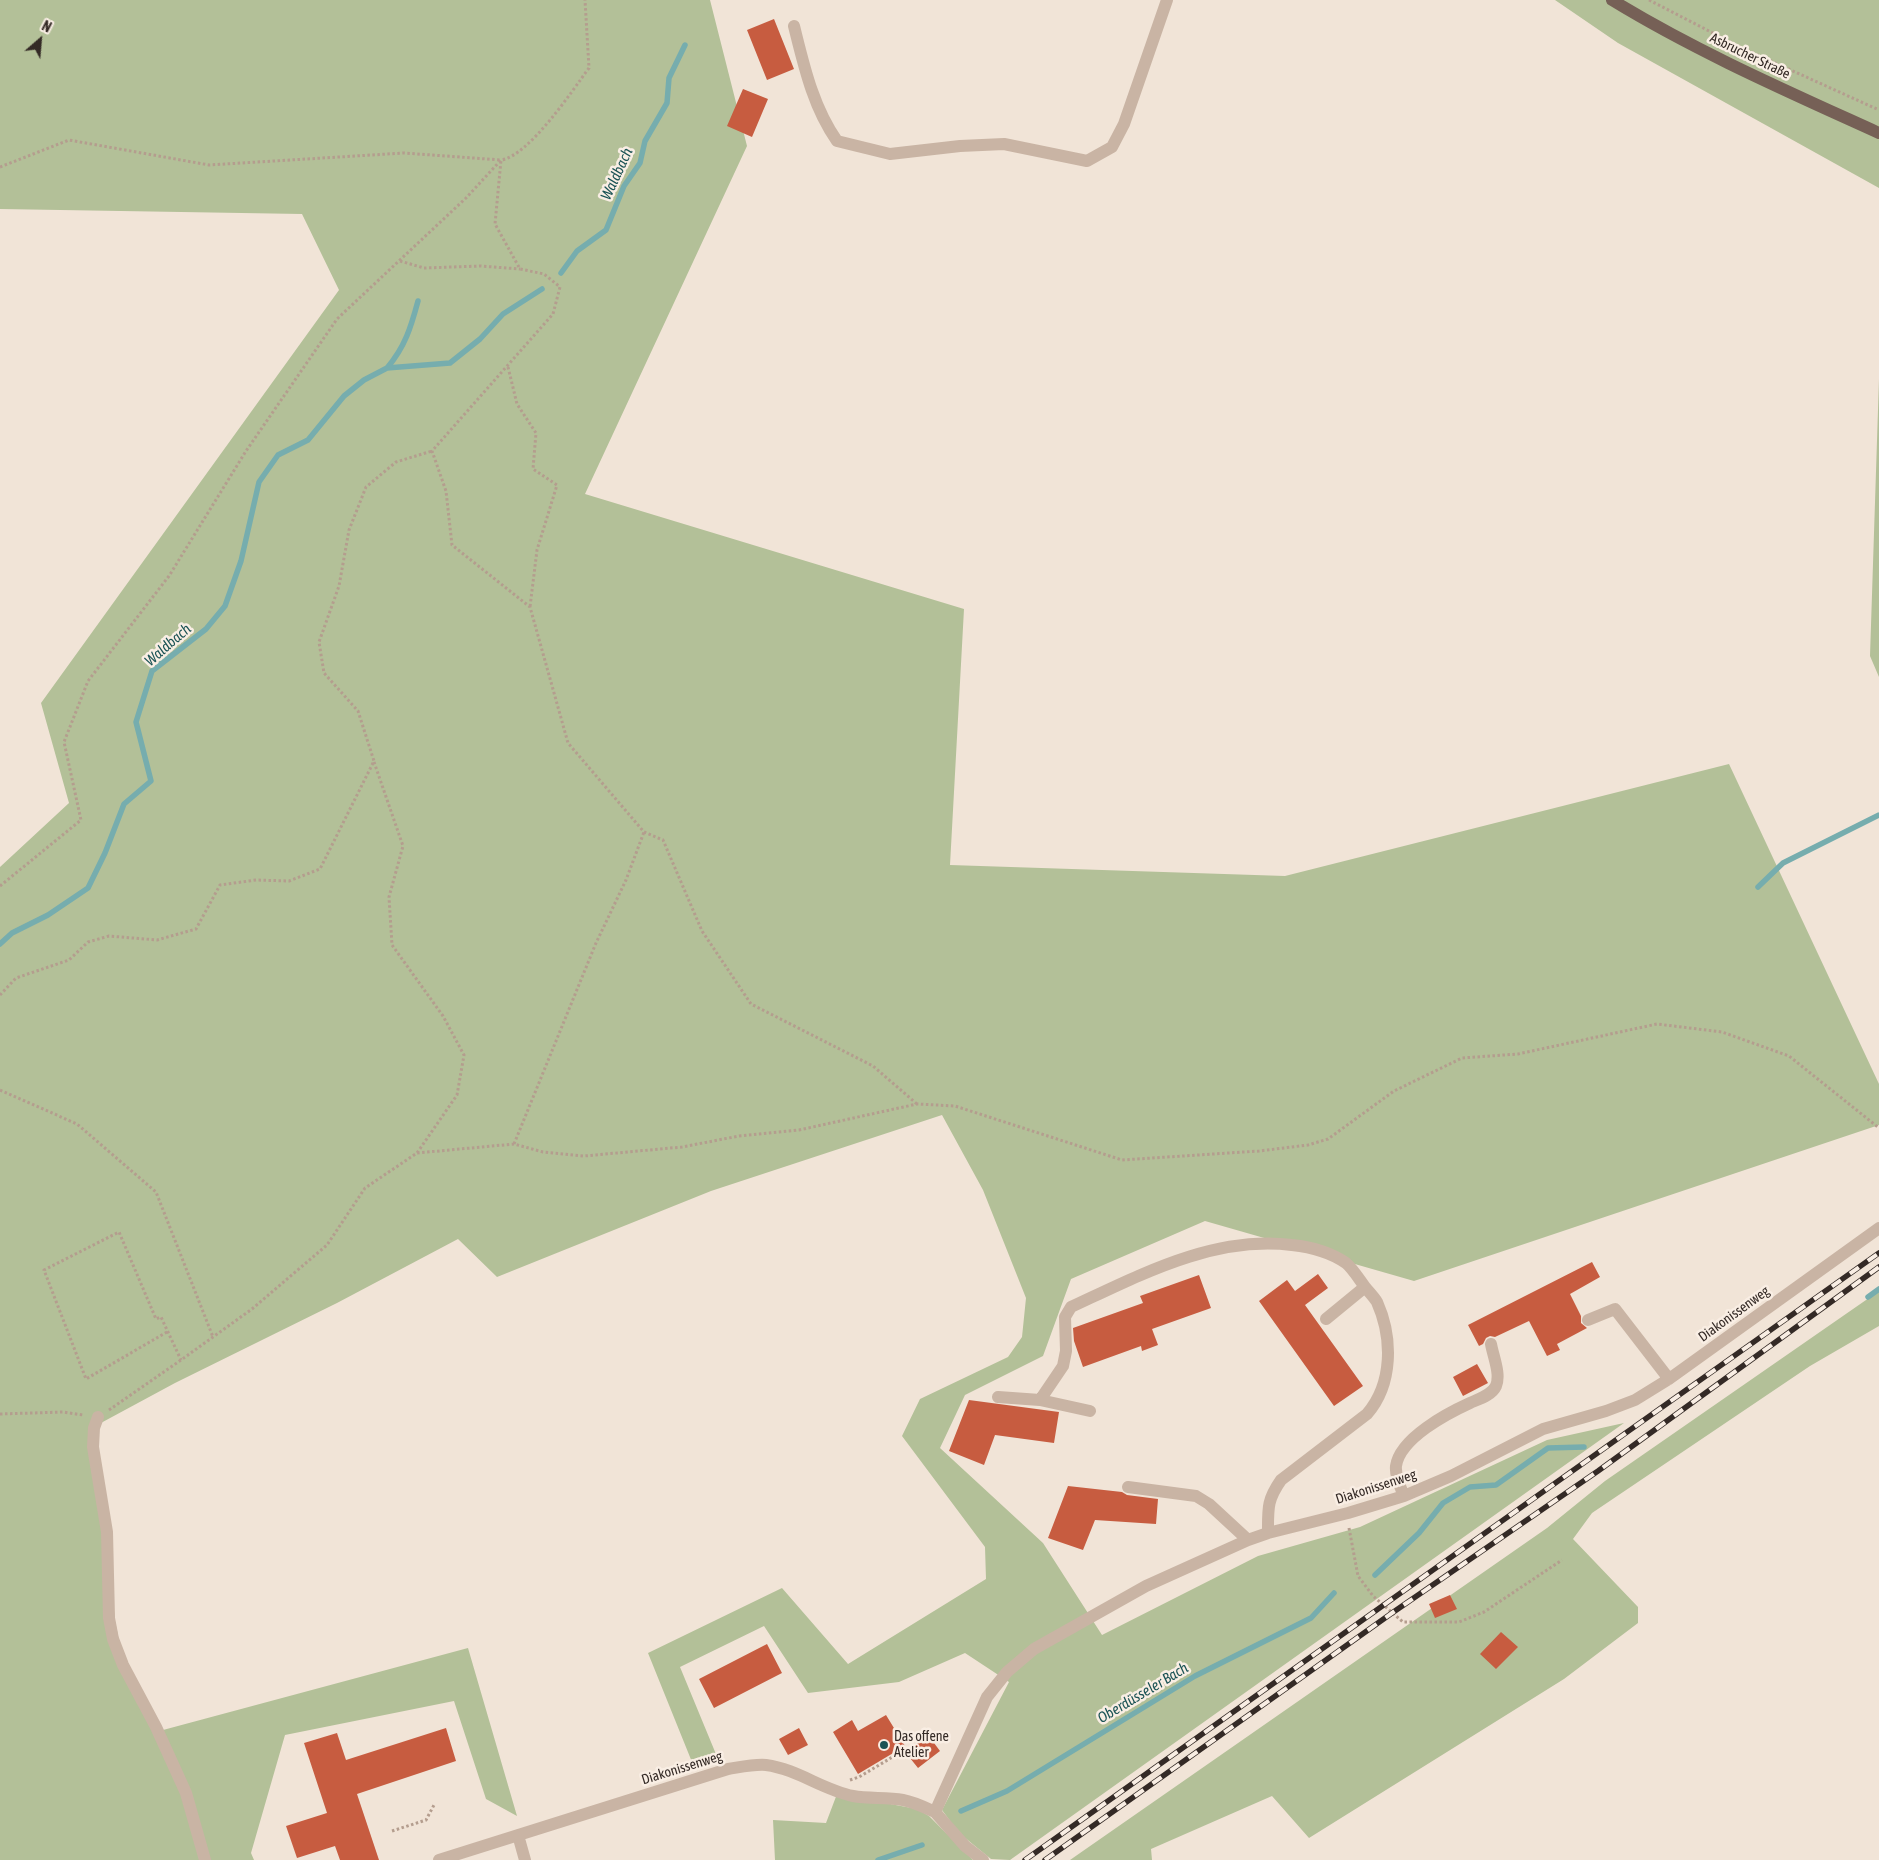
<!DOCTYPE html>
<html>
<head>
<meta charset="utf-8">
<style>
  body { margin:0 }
  #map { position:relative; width:1879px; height:1860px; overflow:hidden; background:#f1e4d7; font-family:"Asap Condensed",sans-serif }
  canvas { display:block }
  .north { position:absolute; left:15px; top:15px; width:50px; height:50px; -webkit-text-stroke:4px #f9eee4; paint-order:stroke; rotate:27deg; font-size:14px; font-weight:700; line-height:20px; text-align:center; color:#342a26 }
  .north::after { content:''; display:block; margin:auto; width:18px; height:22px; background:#342a26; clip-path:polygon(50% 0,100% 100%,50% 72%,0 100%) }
</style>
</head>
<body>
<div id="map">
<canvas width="1879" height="1860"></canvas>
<div class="north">N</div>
</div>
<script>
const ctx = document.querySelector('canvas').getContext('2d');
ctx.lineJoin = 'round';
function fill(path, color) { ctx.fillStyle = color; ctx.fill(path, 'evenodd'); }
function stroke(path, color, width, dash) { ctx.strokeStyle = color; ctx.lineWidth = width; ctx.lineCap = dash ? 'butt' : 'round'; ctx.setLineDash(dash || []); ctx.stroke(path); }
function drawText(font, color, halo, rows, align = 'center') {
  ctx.font = font + ' "Asap Condensed",sans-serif'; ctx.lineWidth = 5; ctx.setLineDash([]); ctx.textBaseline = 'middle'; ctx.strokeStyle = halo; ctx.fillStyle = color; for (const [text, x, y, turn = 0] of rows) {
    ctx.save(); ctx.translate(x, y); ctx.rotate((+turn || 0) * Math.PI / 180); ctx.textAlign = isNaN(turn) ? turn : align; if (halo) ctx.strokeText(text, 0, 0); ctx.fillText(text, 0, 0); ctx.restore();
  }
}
const green = new Path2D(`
  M0 0H710L747 146 585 494 964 609 950 865 1285 876 1729 764 1879 1084V1125L1414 1281 1205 1221 1071 1279 1043 1356 965 1395 940 1448 1043 1543 1102 1635 1258 1556 1360 1527 1547 1440 1624 1423 1010 1860 991 1859 959 1833 942 1810 1009 1682 965 1653 899 1682 808 1693 764 1626 680 1667 718 1759 694 1767 648 1653 782 1588 848 1664 986 1579 985 1547 902 1436 920 1399 1008 1357 1022 1337 1026 1298 983 1190 942 1115 711 1191 497 1277 458 1239 337 1303 175 1383 99 1424 98 1444 115 1621 121 1650 163 1730 468 1648 517 1816 486 1799 454 1701 285 1735 251 1853 254 1860H0V867L69 803 41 703 339 290 302 214 0 209Z
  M1555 0H1879V188L1618 43Z
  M1879 379V677L1870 656Z
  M1879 1291V1326L1810 1366 1592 1513 1573 1539 1638 1607V1623L1564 1679 1309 1838 1272 1796 1151 1849 1152 1860H1070L1547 1528 1605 1481Z
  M837 1794 917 1809 929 1816 973 1860H775L773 1820 826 1823Z`);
const stream = new Path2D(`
  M561 273 577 251 606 230 624 186 640 163 645 141 667 103 669 78 685 45
  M387 368C405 347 411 327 418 301
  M1758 887 1783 863 1879 815
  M0 944 12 933 48 915 88 888 105 853 124 804 151 781 136 722 152 671 206 629 225 606 241 561 259 482 278 455 308 440 344 396 364 380 387 368 450 363 480 339 503 314 542 289
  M1868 1297 1879 1289
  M1375 1575 1419 1533 1443 1503 1470 1487 1496 1485 1548 1448 1584 1447
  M961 1811 1007 1791 1195 1676 1311 1618 1334 1593
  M878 1860 922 1845`);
const building = new Path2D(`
  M774 19 794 69 767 80 747 30Z
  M743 89 768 99 752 137 727 126Z
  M1592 1262 1600 1277 1570 1294 1581 1316V1323L1587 1328 1557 1344 1560 1350 1547 1356 1529 1321 1495 1337 1490 1336 1486 1338 1483 1344 1479 1346 1468 1325Z
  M1318 1274 1328 1288 1305 1305 1363 1386 1334 1406 1259 1301 1287 1280 1295 1291Z
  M1199 1275 1211 1308 1152 1329 1158 1345 1142 1351 1141 1346 1083 1367 1074 1341 1073 1328 1143 1303 1140 1296Z
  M1477 1364 1488 1383 1463 1396 1453 1377Z
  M969 1400 1059 1412 1054 1443 995 1435 984 1465 949 1451Z
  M1068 1486 1122 1492 1127 1495 1158 1499 1156 1524 1095 1520 1083 1550 1048 1538Z
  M1450 1595 1457 1609 1435 1618 1429 1604Z
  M1501 1632 1518 1647 1496 1669 1480 1654Z
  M767 1644 782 1673 714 1708 699 1679Z
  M886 1715 905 1746 858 1774 833 1732 852 1720 858 1731Z
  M446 1728 456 1761 357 1794 379 1860H340L335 1846 297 1858 286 1826 327 1813 304 1743 337 1733 346 1760Z
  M799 1728 808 1745 788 1755 779 1739Z
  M928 1735 940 1751 918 1768 906 1753Z`);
const path = new Path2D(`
  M1649 0 1740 47 1879 110
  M0 167 69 140 209 165 404 153 501 160 495 224 520 269 544 274 560 287 553 314 432 451 446 491 452 545 530 607 568 743 644 832 663 840 702 931 751 1004 873 1066 917 1104
  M400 261 424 268 480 266 520 269
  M508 367 517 404 536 433 533 469 557 485 537 550 530 607
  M374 762 403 846 389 897 392 945 443 1016 464 1055 457 1095 417 1153
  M0 886 81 820 64 742 88 681 169 576 246 451 337 319 466 198 501 160C529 156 572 91 589 68L585 0
  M0 995 16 978 69 960 88 942 109 936 157 940 196 929 220 885 256 880 289 881 320 869 374 761 358 711 324 673 319 642 339 586 349 530 366 487 396 462 432 451
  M0 1090 77 1124 156 1192 213 1337
  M514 1144 596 943 626 880 644 832
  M167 1332 86 1379 44 1270 119 1232 156 1319 161 1317 181 1360
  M109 1410 181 1360 252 1309 327 1245 365 1188 417 1153 514 1144 543 1152 584 1156 682 1147 739 1136 799 1130 917 1104 955 1106 1122 1160 1259 1151 1308 1145 1328 1139 1394 1091 1462 1058 1518 1054 1657 1024 1722 1032 1789 1056 1879 1128
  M0 1414 63 1412 83 1415
  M1349 1528 1358 1576 1373 1596 1403 1622H1459L1484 1612 1562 1560
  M850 1780 859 1777 906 1749
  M392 1831 426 1820 434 1805`);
const minor = new Path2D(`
  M794 26C804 66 813 107 837 141L890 154 960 146 1004 144 1087 161 1112 147 1124 124 1167 0
  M1588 1320 1615 1309 1669 1379
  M998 1397 1040 1400 1090 1411
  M1040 1400 1063 1366 1066 1351 1065 1317 1071 1307C1140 1275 1214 1235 1292 1245 1311 1247 1330 1252 1346 1263 1353 1269 1359 1279 1365 1287
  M98 1417 94 1428 93 1447 107 1532 109 1618 113 1639 123 1665 156 1727 186 1793 205 1860
  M1128 1487 1196 1496 1209 1504 1248 1540
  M1404 1496C1400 1486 1395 1476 1396 1466 1400 1438 1448 1413 1470 1403 1479 1399 1492 1395 1496 1386 1501 1374 1493 1356 1491 1344
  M1268 1533C1268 1508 1267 1500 1281 1480L1367 1414C1393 1384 1393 1338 1377 1302 1374 1297 1369 1292 1365 1287L1326 1319
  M518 1835 525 1860
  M439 1860 728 1769C741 1767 754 1764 766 1765 797 1769 823 1790 853 1796 869 1799 886 1797 903 1800 914 1802 924 1807 935 1812
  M983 1860 965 1846 935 1812 987 1697 1007 1672 1034 1649 1146 1586 1248 1540 1268 1533 1348 1513 1404 1496 1451 1476 1543 1429 1606 1411 1635 1400 1669 1379 1879 1228`);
const major = new Path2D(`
  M1612 0C1697 52 1789 92 1879 133`);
const rail = new Path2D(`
  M1025 1860 1879 1253
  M1045 1860 1392 1613 1598 1471 1879 1267`);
const markers = [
  [884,1745,5,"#1b5355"]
];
const streetNames = [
  ["Asbrucher Straße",1750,56,26],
  ["Diakonissenweg",1734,1314,-36],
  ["Diakonissenweg",1376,1487,-18],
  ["Diakonissenweg",682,1768,-17]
];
const poiNames = [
  ["Das offene",894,1737],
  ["Atelier",894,1753]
];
const waterNames = [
  ["Waldbach",617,174,-65],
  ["Waldbach",168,645,-41],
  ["Oberdüsseler Bach",1143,1693,-31]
];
fill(green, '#b3c098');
stroke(stream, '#76adae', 5.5);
fill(building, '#c75c40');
stroke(path, '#b49d8e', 3, [2.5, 2.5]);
stroke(minor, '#c9b4a4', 12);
stroke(major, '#766056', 12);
stroke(rail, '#342a26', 5.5);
stroke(rail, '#f9eee4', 4, [11]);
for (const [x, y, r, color] of markers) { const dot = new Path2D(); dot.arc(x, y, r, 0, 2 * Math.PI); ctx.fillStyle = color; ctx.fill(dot); stroke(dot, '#f9eee4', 2); }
drawText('14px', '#342a26', '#f9eee4', streetNames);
drawText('14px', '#342a26', '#f9eee4', poiNames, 'left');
drawText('italic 15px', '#1b5355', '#f9eee4', waterNames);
</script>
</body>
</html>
